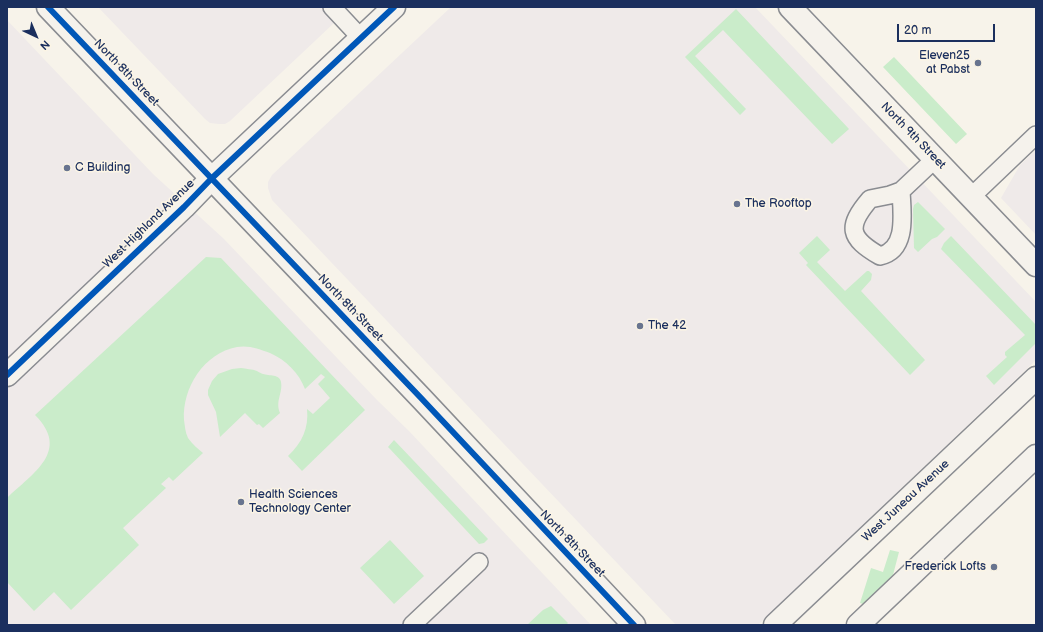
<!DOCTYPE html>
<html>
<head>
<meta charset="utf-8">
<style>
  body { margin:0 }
  #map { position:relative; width:1043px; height:632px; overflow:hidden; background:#f7f3ea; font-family:"Balsamiq Sans",sans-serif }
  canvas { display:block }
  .frame { position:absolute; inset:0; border:8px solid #1b2f5e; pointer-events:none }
  .north { position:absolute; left:16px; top:16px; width:40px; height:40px; -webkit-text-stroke:3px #fcf5e5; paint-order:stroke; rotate:136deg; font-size:11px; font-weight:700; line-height:16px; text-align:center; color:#1b2f5e }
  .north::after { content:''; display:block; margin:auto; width:14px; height:18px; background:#1b2f5e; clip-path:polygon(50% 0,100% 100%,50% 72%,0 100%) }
  .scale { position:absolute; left:897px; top:24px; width:98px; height:18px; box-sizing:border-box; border:2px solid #1b2f5e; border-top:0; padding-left:5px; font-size:12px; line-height:14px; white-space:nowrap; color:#1b2f5e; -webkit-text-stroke:3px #fcf5e5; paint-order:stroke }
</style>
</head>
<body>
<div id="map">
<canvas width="1043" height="632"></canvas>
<div class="frame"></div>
<div class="north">N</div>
<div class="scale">20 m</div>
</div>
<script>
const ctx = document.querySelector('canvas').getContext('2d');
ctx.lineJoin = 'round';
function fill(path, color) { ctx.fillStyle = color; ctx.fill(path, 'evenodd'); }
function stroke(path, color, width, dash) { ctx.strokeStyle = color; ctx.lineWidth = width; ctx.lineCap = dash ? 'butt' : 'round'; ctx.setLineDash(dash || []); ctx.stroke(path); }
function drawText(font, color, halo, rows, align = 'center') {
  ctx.font = font + ' "Balsamiq Sans",sans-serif'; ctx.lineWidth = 3; ctx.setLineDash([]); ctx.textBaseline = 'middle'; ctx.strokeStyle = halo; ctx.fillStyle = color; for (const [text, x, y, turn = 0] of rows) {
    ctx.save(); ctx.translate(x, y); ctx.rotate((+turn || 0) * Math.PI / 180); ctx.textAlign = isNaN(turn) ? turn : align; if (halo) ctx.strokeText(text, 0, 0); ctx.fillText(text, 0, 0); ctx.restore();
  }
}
const built = new Path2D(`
  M98 7H351L230 121 225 124H219L210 123 205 119Z
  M451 7H755L1036 302V360L758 625H676L272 200 268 188V182L272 175Z
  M7 20 153 174 224 239 377 400 409 431 591 625H7Z
  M1036 150V235L1001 198 1020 165Z`);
const green = new Path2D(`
  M736 9 849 129 832 144 723 30 695 56 746 109 740 115 685 57Z
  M894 57 967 134 956 144 883 67Z
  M918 202 945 229 937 237 932 239 918 252 914 248 913 209 914 205Z
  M817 236 830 250 817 262 845 291 867 271H869L872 274 871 280 861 291 925 360 910 375 806 265 808 263 799 253Z
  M951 236 1036 325V343L994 385 986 376 1007 357 1005 355V352L1025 335 941 249 944 243Z
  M206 257 221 258 365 410 302 471 288 456C302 443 309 428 307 409L313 414 330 398 318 384 325 377 321 374 305 389C299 373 286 360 270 353 259 349 249 345 237 347 204 353 182 388 184 420 185 426 185 432 188 438 192 444 198 449 203 453L173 481 169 477 161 484 166 488 123 528 139 545 71 610 54 592 34 611 7 582V498C33 473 71 451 35 415Z
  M241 368C246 369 252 369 257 371 257 371 262 374 263 374 269 376 280 374 281 382 283 393 275 401 280 413L263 428 259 424 257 425 245 413 220 437 216 412 208 395V390L212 381 218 374 232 369Z
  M394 440 488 539 484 543 479 544 390 449 388 447Z
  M390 540 424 576 394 604 360 568Z
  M890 550 899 552 893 575 863 604 860 603 871 568 883 572Z
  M551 606 568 623 566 625H527L543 610Z`);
const service = new Path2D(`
  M332 7 361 38
  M901 191C902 213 908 250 880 256 849 238 846 227 870 199L890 195 901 191 935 159
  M971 197 1036 135
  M412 625 479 562`);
const minor = new Path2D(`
  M48 7 421 398 634 625
  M790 7 1036 265
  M775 625 1036 378
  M858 625 1036 456`);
const primary = new Path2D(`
  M7 375 184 207 211 179 394 7`);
const cycleway = new Path2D(`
  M48 7 421 398 634 625
  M7 375 184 207 211 179 394 7`);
const markers = [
  [978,63,4,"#68748f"],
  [67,168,4,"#68748f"],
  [737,204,4,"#68748f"],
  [640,326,4,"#68748f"],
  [241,502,4,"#68748f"],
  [994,567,4,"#68748f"]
];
const poiNames = [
  ["Eleven25",970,56,"right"],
  ["at Pabst",970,70,"right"],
  ["C Building",75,168],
  ["The Rooftop",745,204],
  ["The 42",648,326],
  ["Health Sciences",249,495],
  ["Technology Center",249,509],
  ["Frederick Lofts",986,567,"right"]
];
const streetNames = [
  ["North 8th Street",126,73,46],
  ["North 9th Street",913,136,46],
  ["West Highland Avenue",149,224,-44],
  ["North 8th Street",350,308,46],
  ["West Juneau Avenue",906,501,-43],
  ["North 8th Street",572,544,46]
];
fill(built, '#efeae9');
fill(green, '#caecca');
stroke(service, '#8a8c91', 20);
stroke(minor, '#8a8c91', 25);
stroke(primary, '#8a8c91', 25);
stroke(service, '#f5f2ec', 17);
stroke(minor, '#f5f2ec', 22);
stroke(primary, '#f5f2ec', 22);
stroke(cycleway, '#0057b8', 6);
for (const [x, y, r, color] of markers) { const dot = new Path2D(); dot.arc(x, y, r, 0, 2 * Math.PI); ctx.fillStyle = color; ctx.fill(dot); stroke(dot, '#fcf5e5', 1.5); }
drawText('12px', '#1b2f5e', '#fcf5e5', poiNames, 'left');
drawText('12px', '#1b2f5e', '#fcf5e5', streetNames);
</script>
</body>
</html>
